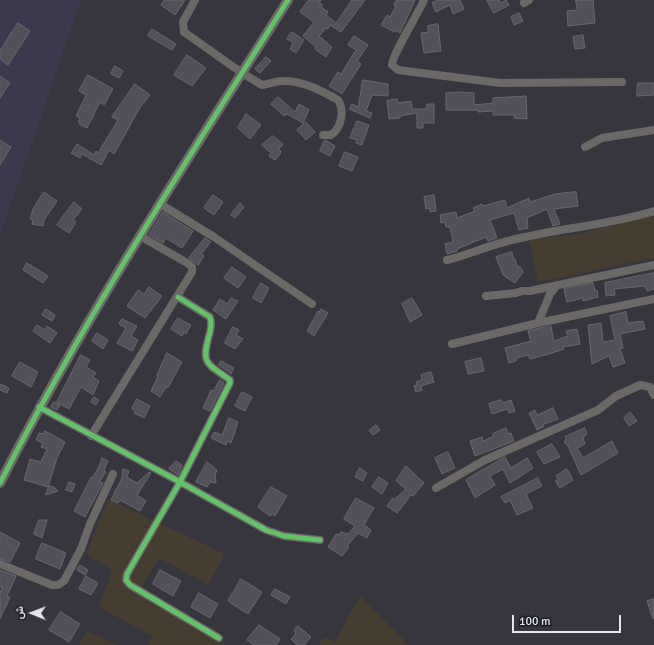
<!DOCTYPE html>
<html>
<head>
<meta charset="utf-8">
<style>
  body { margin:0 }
  #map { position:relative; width:654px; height:645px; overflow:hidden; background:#37363e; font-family:Signika,Vazirmatn,sans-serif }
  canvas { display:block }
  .north { position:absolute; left:12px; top:593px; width:40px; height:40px; -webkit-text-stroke:3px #1c1c23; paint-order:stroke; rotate:271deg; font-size:11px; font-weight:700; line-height:16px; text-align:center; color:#e4e4ee }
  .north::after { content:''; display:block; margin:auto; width:14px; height:18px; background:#e4e4ee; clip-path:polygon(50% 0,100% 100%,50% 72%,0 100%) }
  .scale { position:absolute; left:512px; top:615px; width:109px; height:18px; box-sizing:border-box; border:2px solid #e4e4ee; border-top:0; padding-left:5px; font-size:12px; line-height:14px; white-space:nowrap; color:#e4e4ee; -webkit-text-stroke:3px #1c1c23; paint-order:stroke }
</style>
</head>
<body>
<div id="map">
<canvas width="654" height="645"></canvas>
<div class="north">ش</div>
<div class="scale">100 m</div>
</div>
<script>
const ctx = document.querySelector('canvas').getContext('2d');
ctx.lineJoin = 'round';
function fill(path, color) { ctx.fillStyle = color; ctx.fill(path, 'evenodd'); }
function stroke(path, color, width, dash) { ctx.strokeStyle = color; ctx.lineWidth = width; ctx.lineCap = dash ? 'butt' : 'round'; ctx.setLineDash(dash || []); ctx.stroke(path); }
const built = new Path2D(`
  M0 0H81L0 237Z`);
const green = new Path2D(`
  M654 215V258L538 282 529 239 575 235Z
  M108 499 225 554 208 585 159 558 140 590 226 645H148L152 636 99 607 112 570 86 554Z
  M360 596 409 645H319L324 637 335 642Z
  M86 631 118 645H79Z`);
const building = new Path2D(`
  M165 0H185L175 15 161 5Z
  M309 0H321L319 3 323 5 321 7 328 12 326 15 336 23 352 0H365L341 32 330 25 328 29 326 28 319 36 332 47 326 57 315 49 316 47 303 36 314 22 300 12Z
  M397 0H415L400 33 395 30 394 32 381 25 387 15 390 17 396 6 394 5Z
  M439 0H460L464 9 453 14 450 5 436 12 432 3Z
  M487 0H499L501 3 506 0 509 5 494 13Z
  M576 0H593L595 23 568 26 567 11 577 10Z
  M519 13 523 21 514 25 511 17Z
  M18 23 30 31 8 65 0 59V51Z
  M438 24 441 51 424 53 421 33 428 32V26Z
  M152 29 176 44 172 50 148 36Z
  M292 32 304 40 296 53 290 49 293 43 287 39Z
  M583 35 585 48 575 49 573 37Z
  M354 36 368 45 357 61 361 64 342 94 329 86 336 75 338 72 341 74 356 50 348 45Z
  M187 55 206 68 192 86 174 75Z
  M266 57 271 61 260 73 255 69Z
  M115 66 123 71 119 78 111 74Z
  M88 75 113 89 104 105 100 102 87 128 79 124 80 122 78 121 80 118 76 116 86 95 79 91Z
  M0 76 10 83 0 98Z
  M363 80 388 84V96L372 95 366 111 372 113 370 118 349 109 352 104 358 107Z
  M638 83H654V95L637 96Z
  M135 84 150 95 139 109 114 154 109 150 101 165 82 154 80 158 71 153 77 144 94 155 96 151 98 153 118 120 112 117Z
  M460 92 474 93V105L493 103V98L526 96 527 119 514 118 515 115H493V111L478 112V110H446V93Z
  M278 97 295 112 299 104 309 110 303 123 287 114 284 116 271 104Z
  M397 99 398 103 411 101 412 109H427V104H434V123H423V128H417V113L400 116V118L389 119 387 101Z
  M246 114 261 125 250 139 238 128Z
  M357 121 369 125 362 145 356 143 357 140 350 138Z
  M306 122 315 132 306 140 297 130Z
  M273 136 283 144 279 149 281 151 280 154 275 160 269 156 271 153 262 145Z
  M0 140 11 147 0 165Z
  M325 140 335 146 330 156 320 151Z
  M345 152 358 157 352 171 339 166Z
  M44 192 57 201 44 220 43 226 32 224 33 220 30 219 33 209Z
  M576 192 578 206 554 209 560 224 553 226 547 209 527 218 528 228 519 230 514 213 490 220 497 238 488 241 486 237 457 249V251L447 254 445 244 453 242 450 227H446L445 222 441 223 440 215 456 212 457 218 475 211 473 208 482 204 483 206 505 200 507 208 529 198 530 202 555 194Z
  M213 195 223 202 214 215 204 208Z
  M434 195 436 211 430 212V208L426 209 424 197Z
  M74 202 82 209 73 220 76 222 69 233 57 225Z
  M240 203 244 207 235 218 231 215Z
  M163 212 193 231 182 248 166 238 163 243 149 235Z
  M205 238 211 242 201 254 204 256 198 265 189 258Z
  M512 252 513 258 515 259 517 266 521 268 523 272 515 283 503 275 496 257Z
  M27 263 48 276 43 283 23 270Z
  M232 267 246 277 238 288 224 278Z
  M654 273V289L647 291 645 286 614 289 615 295 606 296 605 283Z
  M261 283 269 288 261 303 253 298Z
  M593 283 595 291 597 290 598 297 583 301V298L567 302 564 289Z
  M149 287 162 296 145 318 127 306 138 290 144 294Z
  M231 298 238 301 226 319 213 310 220 299 227 304Z
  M412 298 422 315 410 322 402 304Z
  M46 309 55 315 52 321 42 315Z
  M321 309 328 313 314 336 307 331 318 311 319 312Z
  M626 312 628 323 643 321 645 329 620 334 623 348 620 349 625 363 613 367 609 356 592 364 588 325 601 323 603 342 615 340 610 316Z
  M178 318 191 325 186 334 184 332 182 336 171 329Z
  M122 319 137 326 131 336 138 340 132 351 117 343 126 328 119 324Z
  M37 325 45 330 47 326 57 333 50 343 33 331Z
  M551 326 554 341 568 336 566 331 577 329 580 344 563 347 564 349 549 354 530 359 528 355 516 358V361L509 363 505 348 531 341 528 331Z
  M233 327 239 330 236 335 243 339 235 349 225 343Z
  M97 333 108 340 103 349 92 341Z
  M167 353 182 362 168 388 166 387 160 397 151 391 158 376H157Z
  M81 355 90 360 86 367 96 373 93 377 99 381 93 395 81 387 69 409 57 402Z
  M481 358 484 371 468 374 465 362Z
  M221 361 234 368 231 374 219 365Z
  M20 362 38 372 31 387 12 376Z
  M431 372 434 382 421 386 422 390 416 392 414 386 417 385 416 382 422 380 421 375Z
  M220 380 224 383 210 411 203 408 211 390 213 391Z
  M0 384 9 388 7 393 0 390Z
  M242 392 252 397 245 411 235 406Z
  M94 397 99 400 96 405 91 402Z
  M137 399 150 406 144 418 134 413 135 410 132 409Z
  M501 400 503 403 511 400 515 411 509 413 507 409 492 414 489 404Z
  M54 402 60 405 57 410 51 407Z
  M553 408 558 419 544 424 543 427 537 430 529 413 535 410 537 415Z
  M630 412 637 421 629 426 624 418Z
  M229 418 238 422 231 443 227 441 226 445 211 438 214 432 222 435Z
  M376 425 380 430 373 435 369 431Z
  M506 428 508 434 511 433 514 441 475 456 470 441 482 437 483 441 494 436 493 434Z
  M585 428 587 434 583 438 585 444 577 448 583 458 612 441 618 453 581 475 568 446 564 442 566 439 565 437Z
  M45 431 65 442 57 458 48 487 24 480 30 459 41 462 47 449 41 447 43 443 36 440 39 433 43 434Z
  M552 444 560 457 544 464 537 452Z
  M448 452 455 468 442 474 435 458Z
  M505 457 511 468 527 458 533 468 510 483 503 469 490 476 495 485 475 498 466 480Z
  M102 458 108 461 104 470 106 472 99 482 103 483 85 517 74 511 91 477 92 478 99 467Z
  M176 461 182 465 178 475 169 469Z
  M207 462 217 470 215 475 216 483 210 482 207 487 196 482Z
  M406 466 424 483 413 496 411 495 397 513 387 506 392 499H395L406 489 396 481Z
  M360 468 367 473 363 481 355 477Z
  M123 469 129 471 127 477 137 483 149 472 151 473 137 495 146 501 140 511 120 500 118 503 111 500 122 478Z
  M567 469 573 480 560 488 555 481 558 480 556 476Z
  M379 477 388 483 382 494 372 487Z
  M538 478 542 486 526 494 533 508 517 515 510 500 505 503 501 497Z
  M69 482 75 484 72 492 66 490Z
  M49 486 54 487 58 491 46 495Z
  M271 487 287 496 275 516 272 514 270 516 258 507Z
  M356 498 374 508 364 525 371 530 367 538 358 533 347 546 349 547 342 556 328 547 336 534 338 535 341 532 348 534 355 526 344 519Z
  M39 520H47L42 538 34 534Z
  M0 532 20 543 10 562 0 559Z
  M42 543 66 553 60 569 36 559Z
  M80 565 88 570 85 575 77 570Z
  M0 570 16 576 7 596 10 597 0 619V593L2 588 0 586Z
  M160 570 181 581 173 596 153 584Z
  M86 576 98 583 91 595 79 589Z
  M241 579 262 592 248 614 228 601Z
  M275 589 290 597 286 604 271 595Z
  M199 593 218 604 210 618 191 607Z
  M653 599 654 602 653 619 647 601Z
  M61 612 80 624 69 642 49 630Z
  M259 625 280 639 276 645H254L247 640Z
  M298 626 311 637 304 645H297L291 639 296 634 294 631Z`);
const minor = new Path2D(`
  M195 0 183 22 184 32 242 73 262 85C269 84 276 81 283 81 302 80 322 91 338 100 345 110 341 129 331 135H323
  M424 0C419 12 391 57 392 65L398 70 500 83 622 82
  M524 3 529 0
  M585 147 602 138 654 130
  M160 204 214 237 312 304
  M447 260C468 255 487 246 508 241 556 228 606 226 654 211
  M557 285 550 294 538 323 654 299
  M486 296 516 293 522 291H530L654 265
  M178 297 210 317C212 322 211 327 210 332 201 364 205 362 230 380V383L180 482 266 530 284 536 320 540
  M452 344 538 323
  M39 407 180 482 127 574 126 580 130 585 219 638
  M91 436 192 272V267L189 264 140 236
  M436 488 485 460 598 410 616 396 640 385 650 387 654 395
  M0 564 52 585H58L64 581 81 549 90 524 113 474`);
const tertiary = new Path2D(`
  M0 483C86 315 188 159 288 0`);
const cycleway = new Path2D(`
  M178 297 210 317C212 322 211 327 210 332 201 364 205 362 230 380V383L180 482 266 530 284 536 320 540
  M39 407 180 482 127 574 126 580 130 585 219 638
  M0 483C86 315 188 159 288 0`);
fill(built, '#3a394e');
fill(green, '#453d30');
fill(building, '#52515a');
stroke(building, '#67666d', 1);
stroke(minor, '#6b6968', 8);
stroke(tertiary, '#6b6968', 10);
stroke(cycleway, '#61c268', 5);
</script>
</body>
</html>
